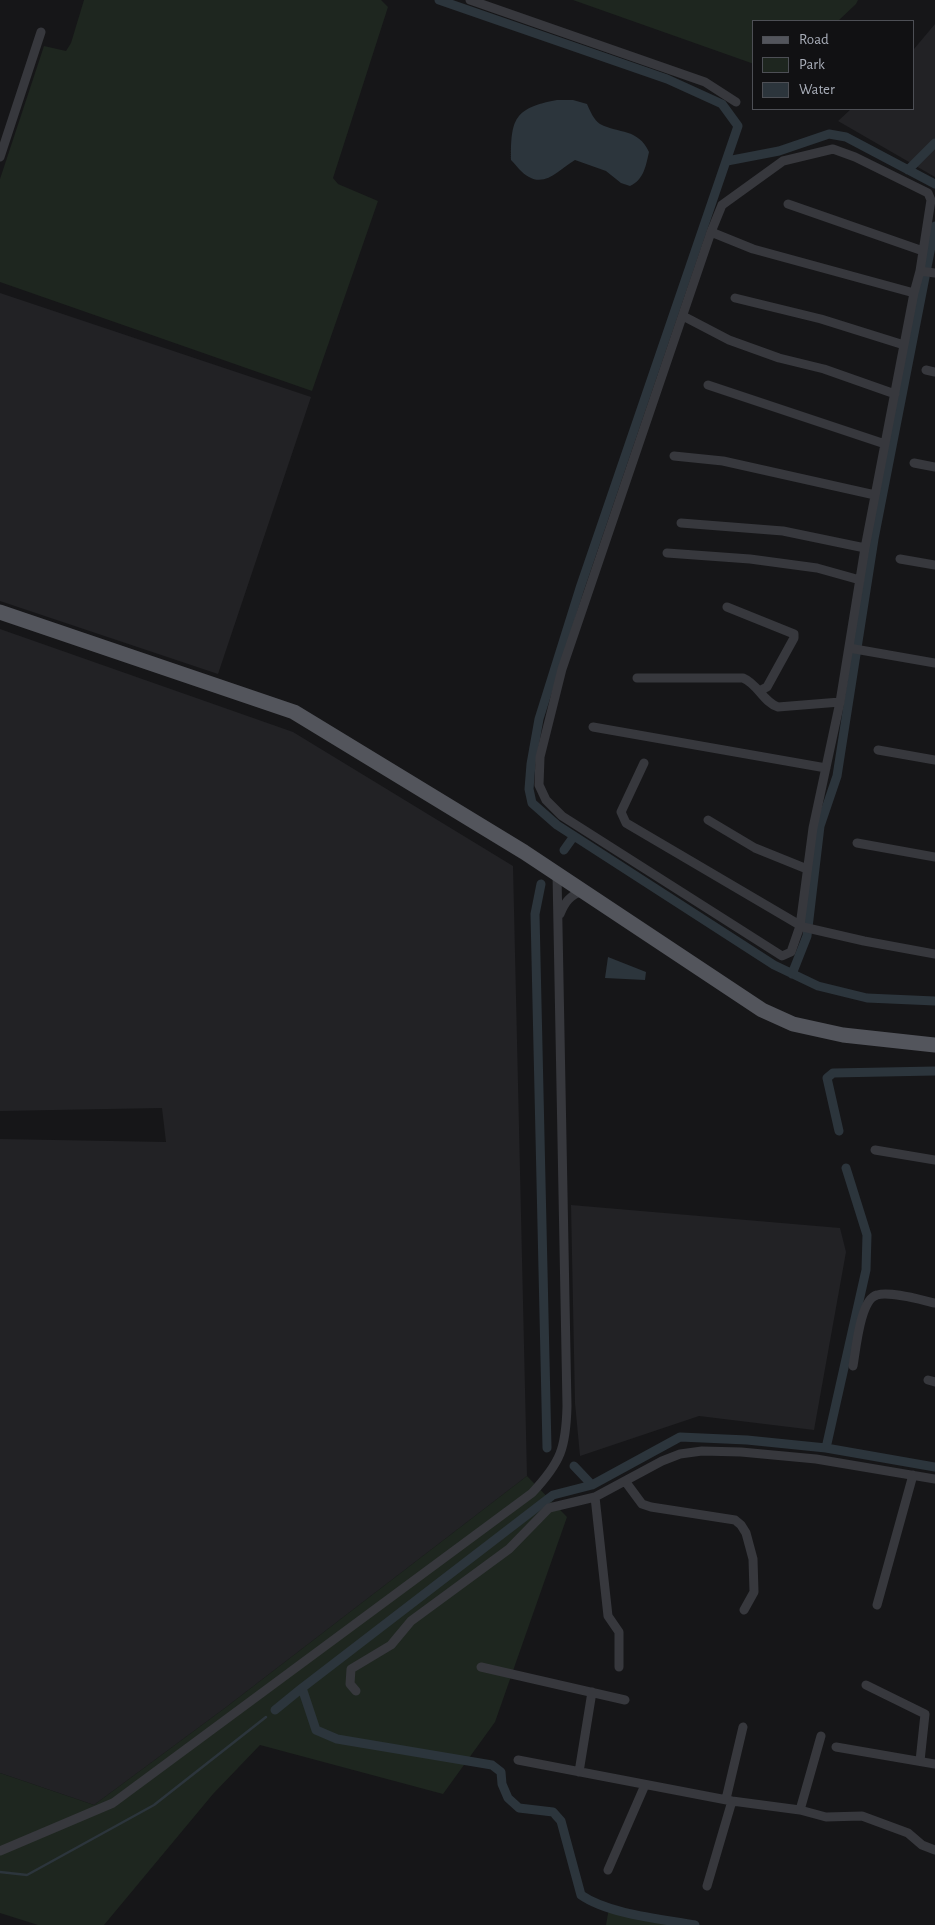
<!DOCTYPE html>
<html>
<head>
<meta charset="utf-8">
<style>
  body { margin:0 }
  #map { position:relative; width:935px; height:1925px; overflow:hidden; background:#161618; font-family:"Alegreya Sans",sans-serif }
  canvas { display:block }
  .legend { position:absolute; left:752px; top:20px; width:162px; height:90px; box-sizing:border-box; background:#111113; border:1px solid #4d4f55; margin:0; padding:6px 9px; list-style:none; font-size:15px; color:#a8adb8 }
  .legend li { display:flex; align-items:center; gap:10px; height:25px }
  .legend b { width:25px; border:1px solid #4d4f55 }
</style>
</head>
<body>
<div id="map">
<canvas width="935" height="1925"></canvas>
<ul class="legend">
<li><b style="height:6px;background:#53555c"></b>Road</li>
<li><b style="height:14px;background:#1e261f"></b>Park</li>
<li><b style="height:14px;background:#2c353c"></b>Water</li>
</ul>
</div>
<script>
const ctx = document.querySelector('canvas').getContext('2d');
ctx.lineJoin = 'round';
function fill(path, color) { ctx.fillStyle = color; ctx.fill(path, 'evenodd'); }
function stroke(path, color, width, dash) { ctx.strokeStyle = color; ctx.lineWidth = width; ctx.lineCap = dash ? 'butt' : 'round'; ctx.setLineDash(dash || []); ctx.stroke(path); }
const built = new Path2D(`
  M935 24V177L838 121 851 109H914V49Z
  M0 293 311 397 218 674 0 601Z
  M0 629 293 732 513 866 527 1476 225 1708 94 1805 0 1773V1139L166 1142 162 1108 0 1111Z
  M571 1205 840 1228 846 1252 814 1430 699 1416 580 1456 575 1403Z`);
const green = new Path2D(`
  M84 0H381L388 7 333 178 338 184 378 201 312 391 0 282V179L44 46 66 51 71 43Z
  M573 0H858L856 4 838 21H754V64Z
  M527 1476 567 1517 495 1722 443 1794 260 1745 213 1794 104 1925H38L0 1913V1773L94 1805 225 1708Z
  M609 1908 695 1925H606Z`);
const water = new Path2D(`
  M557 100H573L587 104C590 111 594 120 600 124 619 134 638 128 649 152 646 165 644 180 630 186L621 183 606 171 575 160C561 168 546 187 529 177 522 174 516 165 511 160 511 119 514 108 557 100Z
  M608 957 646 972 645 980 605 978Z`);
const stream = new Path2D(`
  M0 1872 27 1875 154 1805 266 1717`);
const canal = new Path2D(`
  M439 0 667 79 722 104 738 126 580 588 539 719 531 764 529 789 532 803 557 825 774 965 818 986 867 998 935 1001
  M727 161 779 151 829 134 846 137 935 184
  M908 170 935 143
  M564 850 574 836
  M541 884 535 914 547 1448
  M792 974 807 936 820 826 837 776 874 539 935 226
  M839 1131 827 1078 833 1073 935 1071
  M826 1448 866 1270 867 1235 846 1168
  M574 1466 592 1485
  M302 1688 316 1730 337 1739 492 1765 501 1772 502 1784 508 1798 519 1808 553 1812 561 1821 581 1895C608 1914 661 1919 695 1925
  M275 1710 302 1688 553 1495 592 1485 680 1437 747 1440 826 1448 935 1467`);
const minor = new Path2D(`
  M470 0 705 82 736 102
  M833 149 855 157 928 193 931 200 920 271 914 293 865 548 840 702 813 828 800 926 791 952 782 956 562 816 546 800 539 785 540 757 562 669 711 232 722 205 783 161Z
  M0 157 41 32
  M788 204 923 251
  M711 232 753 249 914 293
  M920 271 935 273
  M735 298 821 319 904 345
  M683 316 729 340 779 358 824 369 895 394
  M926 370 935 372
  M708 385 885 444
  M674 456 723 461 875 495
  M914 463 935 467
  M681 523 783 531 865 548
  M667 553 750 559 817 568 860 580
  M900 559 935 565
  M727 607 794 634V638L767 687 759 691
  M849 648 935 663
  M637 678H743C758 684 763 702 778 707L840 702
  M593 727 826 768
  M878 750 935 760
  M644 763 621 812 626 823 803 927 864 941 935 954
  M708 820 755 848 807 869
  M857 843 935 857
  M560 914C565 902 570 895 583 891
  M875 1150 935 1160
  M853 1366C856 1350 860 1299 877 1295 891 1291 921 1300 935 1303
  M928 1380 935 1382
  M625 1481 642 1504 651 1507 735 1520 741 1525 746 1533 753 1559 754 1592 744 1610
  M595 1497 608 1616 619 1632V1667
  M877 1605 913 1475
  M481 1667 625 1700
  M866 1685 925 1714 920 1761
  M356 1691 350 1684 351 1669 391 1645 411 1621 509 1549 549 1508 595 1497 662 1461 680 1454 702 1451 741 1452 816 1459 935 1479
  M836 1747 935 1764
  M518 1760 732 1801 800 1810 826 1817 862 1816 908 1833 922 1845 935 1850
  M579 1772 592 1692
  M726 1799 743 1727
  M800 1810 821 1736
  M0 1851 113 1803 532 1493C561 1462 566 1448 567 1406L557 874
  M608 1870 645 1785
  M707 1886 732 1801`);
const primary = new Path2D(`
  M0 612 294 712 524 852 762 1010 793 1024 843 1035 935 1045`);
fill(built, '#222225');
fill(green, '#1e261f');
fill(water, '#2c353c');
stroke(stream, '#2c353c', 2.5);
stroke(canal, '#2c353c', 9);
stroke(minor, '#37383d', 9);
stroke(primary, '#53555c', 15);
</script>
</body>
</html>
